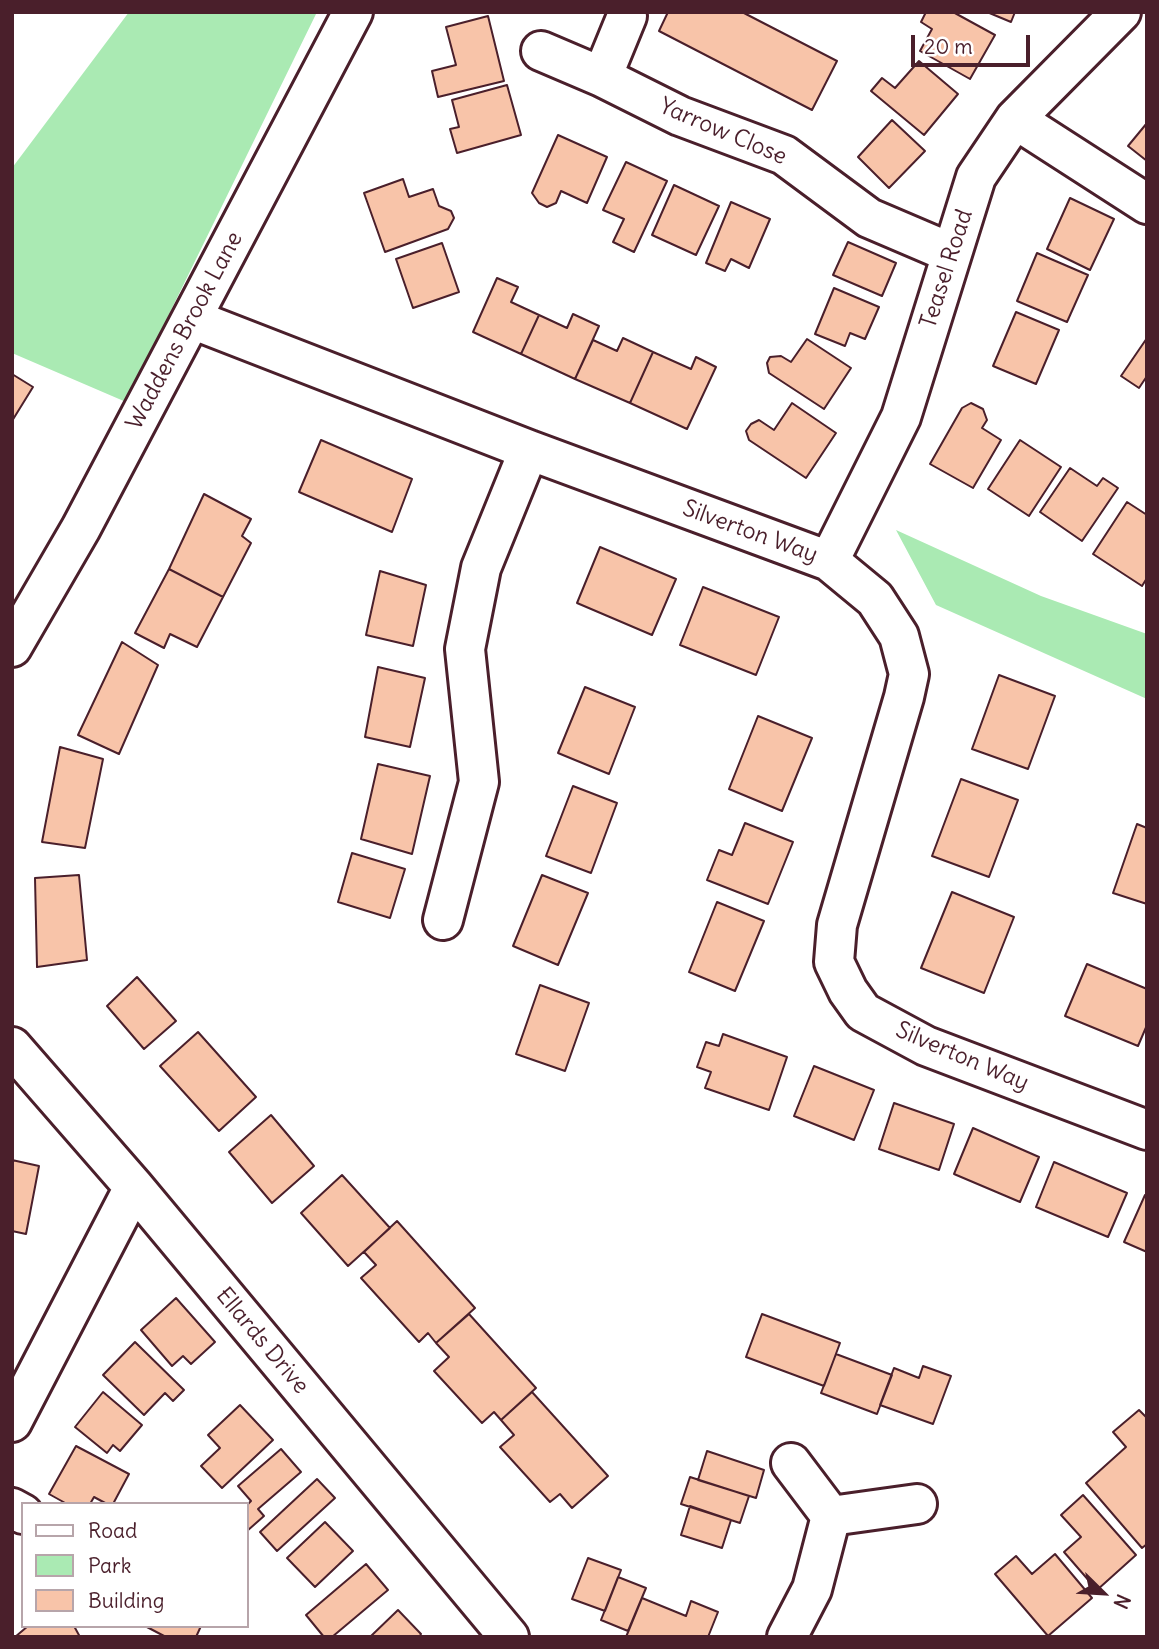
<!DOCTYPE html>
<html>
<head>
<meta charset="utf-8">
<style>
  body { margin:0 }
  #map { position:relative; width:1159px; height:1649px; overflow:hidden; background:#fff; font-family:Delius,sans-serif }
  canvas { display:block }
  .frame { position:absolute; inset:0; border:14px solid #4a1f2b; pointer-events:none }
  .legend { position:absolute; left:21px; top:1502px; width:228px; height:126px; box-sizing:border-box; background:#fff; border:2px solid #b7a5aa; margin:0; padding:9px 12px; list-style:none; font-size:21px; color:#4a1f2b }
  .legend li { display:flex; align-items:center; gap:14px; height:35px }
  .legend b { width:35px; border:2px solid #b7a5aa }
  .north { position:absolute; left:1068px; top:1558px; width:70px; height:70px; -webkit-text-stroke:5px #fff; paint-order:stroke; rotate:114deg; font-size:19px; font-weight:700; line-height:28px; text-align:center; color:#4a1f2b }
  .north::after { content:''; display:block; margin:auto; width:24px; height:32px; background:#4a1f2b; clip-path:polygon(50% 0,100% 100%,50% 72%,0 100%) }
  .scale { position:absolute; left:911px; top:35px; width:119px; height:32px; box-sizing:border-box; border:4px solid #4a1f2b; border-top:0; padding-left:9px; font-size:21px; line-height:24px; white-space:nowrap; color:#4a1f2b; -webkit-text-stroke:5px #fff; paint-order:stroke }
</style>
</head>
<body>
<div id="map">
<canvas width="1159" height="1649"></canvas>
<div class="frame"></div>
<ul class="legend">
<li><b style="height:9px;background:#fff"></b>Road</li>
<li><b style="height:19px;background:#aaeab3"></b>Park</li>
<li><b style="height:19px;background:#f8c4a9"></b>Building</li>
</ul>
<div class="north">N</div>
<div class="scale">20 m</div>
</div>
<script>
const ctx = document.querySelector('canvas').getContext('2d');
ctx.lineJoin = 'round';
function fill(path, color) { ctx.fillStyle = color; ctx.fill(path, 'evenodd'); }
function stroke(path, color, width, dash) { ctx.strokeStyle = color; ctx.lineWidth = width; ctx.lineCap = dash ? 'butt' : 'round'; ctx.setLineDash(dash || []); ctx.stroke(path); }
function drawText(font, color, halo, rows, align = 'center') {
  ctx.font = font + ' Delius,sans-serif'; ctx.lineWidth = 6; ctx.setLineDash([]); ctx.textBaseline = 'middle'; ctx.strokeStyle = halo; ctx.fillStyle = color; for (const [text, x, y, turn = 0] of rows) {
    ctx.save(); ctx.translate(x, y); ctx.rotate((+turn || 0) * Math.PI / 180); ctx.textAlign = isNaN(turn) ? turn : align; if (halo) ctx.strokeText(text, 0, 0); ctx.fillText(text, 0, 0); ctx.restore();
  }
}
const green = new Path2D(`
  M129 12H317L126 402 12 353V168Z
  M896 530 1041 596 1147 634V699L936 605Z`);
const building = new Path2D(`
  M668 12H742L837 61 812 110 659 31Z
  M926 12H953L995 35 970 79 920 51 932 29 921 22Z
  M987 12H1015L1011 22Z
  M488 16 504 81 438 97 432 71 456 65 446 27Z
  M919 61 958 94 924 135 871 91 882 78 895 88Z
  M507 85 521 135 457 153 450 129 459 127 452 100Z
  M892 120 925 151 889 188 858 157Z
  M1147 123V161L1128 146Z
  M558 135 607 157 587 203 561 191 556 203 547 207 539 203 532 193Z
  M626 162 667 181 634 252 613 242 624 219 603 210Z
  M403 179 409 197 433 189 439 206 451 211 454 218 448 229 385 252 364 193Z
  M674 185 719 206 696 255 652 235Z
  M1070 198 1114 219 1090 270 1047 249Z
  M731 202 770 219 749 268 731 259 725 271 706 263Z
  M848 242 896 263 882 296 833 275Z
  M442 243 459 292 413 308 396 259Z
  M1037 253 1088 275 1067 322 1017 301Z
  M497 278 518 287 511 302 539 315 521 354 473 332Z
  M834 288 879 307 865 339 850 333 845 346 815 334Z
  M1016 312 1059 330 1036 384 993 366Z
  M573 314 599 326 575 379 521 354 539 315 567 328Z
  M623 338 653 352 630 403 575 379 593 340 617 351Z
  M1147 338V376L1139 388 1121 376Z
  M807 339 851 368 824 409 769 373 767 363 770 357 781 356 791 362Z
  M653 352 691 369 696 357 716 367 687 429 630 403Z
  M12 374 33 387 12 421Z
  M792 403 836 433 806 478 749 440 746 431 751 424 759 420 774 430Z
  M971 403 983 409 987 420 982 428 1001 440 973 488 930 464 962 408Z
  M321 440 412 479 392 532 299 492Z
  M1020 440 1061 467 1029 516 988 489Z
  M1070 468 1097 486 1103 478 1118 488 1082 541 1040 512Z
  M204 494 251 519 242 536 251 543 223 597 169 569Z
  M1127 502 1147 515V578L1142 586 1093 554Z
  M600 547 676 579 652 635 577 603Z
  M169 569 223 597 197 647 170 634 164 648 135 633Z
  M380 571 426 585 413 646 366 635Z
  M703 587 779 617 756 675 680 645Z
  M122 642 158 665 119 754 78 735Z
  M378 667 425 678 410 747 365 737Z
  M999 675 1055 696 1028 769 972 749Z
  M585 687 635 707 609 774 558 753Z
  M758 716 812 738 782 811 729 789Z
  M60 747 103 759 85 848 42 842Z
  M378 764 430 776 412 854 361 839Z
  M961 779 1018 800 989 877 932 856Z
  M573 786 617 803 591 873 546 856Z
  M745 823 793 842 768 904 707 880 719 850 732 855Z
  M1137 824 1147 828V904L1113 893Z
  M352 853 405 869 390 918 338 902Z
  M79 875 87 960 37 967 35 878Z
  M542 875 588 893 558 965 513 946Z
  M952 892 1014 917 984 993 921 968Z
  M717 902 764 921 735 991 689 972Z
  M1087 964 1147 989V1025L1138 1046 1065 1016Z
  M137 977 176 1021 144 1049 107 1006Z
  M540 985 589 1003 565 1071 516 1054Z
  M198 1032 256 1097 219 1131 160 1066Z
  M723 1034 787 1057 769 1110 705 1088 711 1072 697 1067 706 1042 719 1046Z
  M814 1066 874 1090 854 1140 794 1116Z
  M894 1103 954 1124 939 1170 879 1149Z
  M271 1115 314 1166 272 1203 229 1152Z
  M973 1128 1039 1157 1020 1202 954 1174Z
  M12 1160 39 1166 26 1234 12 1231Z
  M1054 1162 1127 1193 1108 1237 1036 1207Z
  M342 1175 390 1228 348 1266 301 1213Z
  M1145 1195 1147 1196V1252L1124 1242Z
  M397 1221 475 1308 436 1343 428 1333 419 1342 361 1278 376 1265 364 1252Z
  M176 1298 215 1342 191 1364 183 1356 172 1366 141 1330Z
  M469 1314 536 1388 501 1420 494 1412 482 1423 434 1371 449 1357 436 1343Z
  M762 1314 840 1343 824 1386 746 1357Z
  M135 1342 184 1390 173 1401 165 1393 144 1415 103 1375Z
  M836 1354 892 1375 877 1414 821 1393Z
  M923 1366 951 1376 933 1424 880 1405 894 1368 919 1378Z
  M103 1392 142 1425 120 1451 113 1445 107 1453 75 1427Z
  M532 1392 608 1476 572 1508 560 1494 550 1502 500 1447 514 1435 501 1420Z
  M240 1405 273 1440 222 1488 201 1466 220 1448 208 1435Z
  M1139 1410 1147 1418V1544L1142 1548 1086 1483 1126 1447 1113 1432Z
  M76 1446 129 1474 113 1504H107L94 1497 90 1504H67L49 1494Z
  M281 1449 301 1472 258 1509 264 1516 247 1531V1505L251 1501 238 1486Z
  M707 1451 764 1470 756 1498 698 1480Z
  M690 1477 749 1496 740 1523 681 1504Z
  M317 1479 335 1498 277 1551 260 1532Z
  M1083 1495 1136 1555 1097 1590 1064 1552 1081 1537 1061 1515Z
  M690 1506 731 1520 722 1548 681 1535Z
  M325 1522 353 1551 315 1587 287 1558Z
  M1055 1554 1092 1598 1048 1636 995 1574 1016 1556 1032 1574Z
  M588 1558 621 1570 605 1611 572 1599Z
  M366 1564 388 1590 332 1637H324L306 1615Z
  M618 1577 646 1588 628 1631 601 1620Z
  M642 1598 686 1616 691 1601 718 1612 708 1637H626Z
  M398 1610 421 1634 419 1637H370Z
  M28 1626H74L80 1637H15Z
  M145 1626H201L196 1637H166Z`);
const minor = new Path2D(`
  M541 51 602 77 680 116 784 155 869 218 951 253
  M602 77 627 16
  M1015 119 1147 204
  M192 319 529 450 829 561 875 599 899 636 909 674 904 697 837 925 834 962 848 991 863 1012 926 1046 1147 1130
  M829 561 901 417 976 177 1015 119 1121 12
  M443 920 479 782 465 649 481 568 529 450
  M12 1047 134 1187 509 1637
  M12 1422 134 1187
  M791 1463 831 1516 917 1504
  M12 1508 23 1514
  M787 1637 812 1589 831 1516`);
const major = new Path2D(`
  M12 647 81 528 353 12`);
const streetNames = [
  ["Yarrow Close",723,132,23],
  ["Teasel Road",947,269,-72],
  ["Waddens Brook Lane",185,331,-62],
  ["Silverton Way",750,532,20],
  ["Silverton Way",962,1057,23],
  ["Ellards Drive",262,1341,50]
];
fill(green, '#aaeab3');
fill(building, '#f8c4a9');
stroke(building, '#4a1f2b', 2);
stroke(minor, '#4a1f2b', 44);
stroke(major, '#4a1f2b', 44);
stroke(minor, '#fff', 38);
stroke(major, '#fff', 38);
drawText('23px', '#4a1f2b', '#fff', streetNames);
</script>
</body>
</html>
